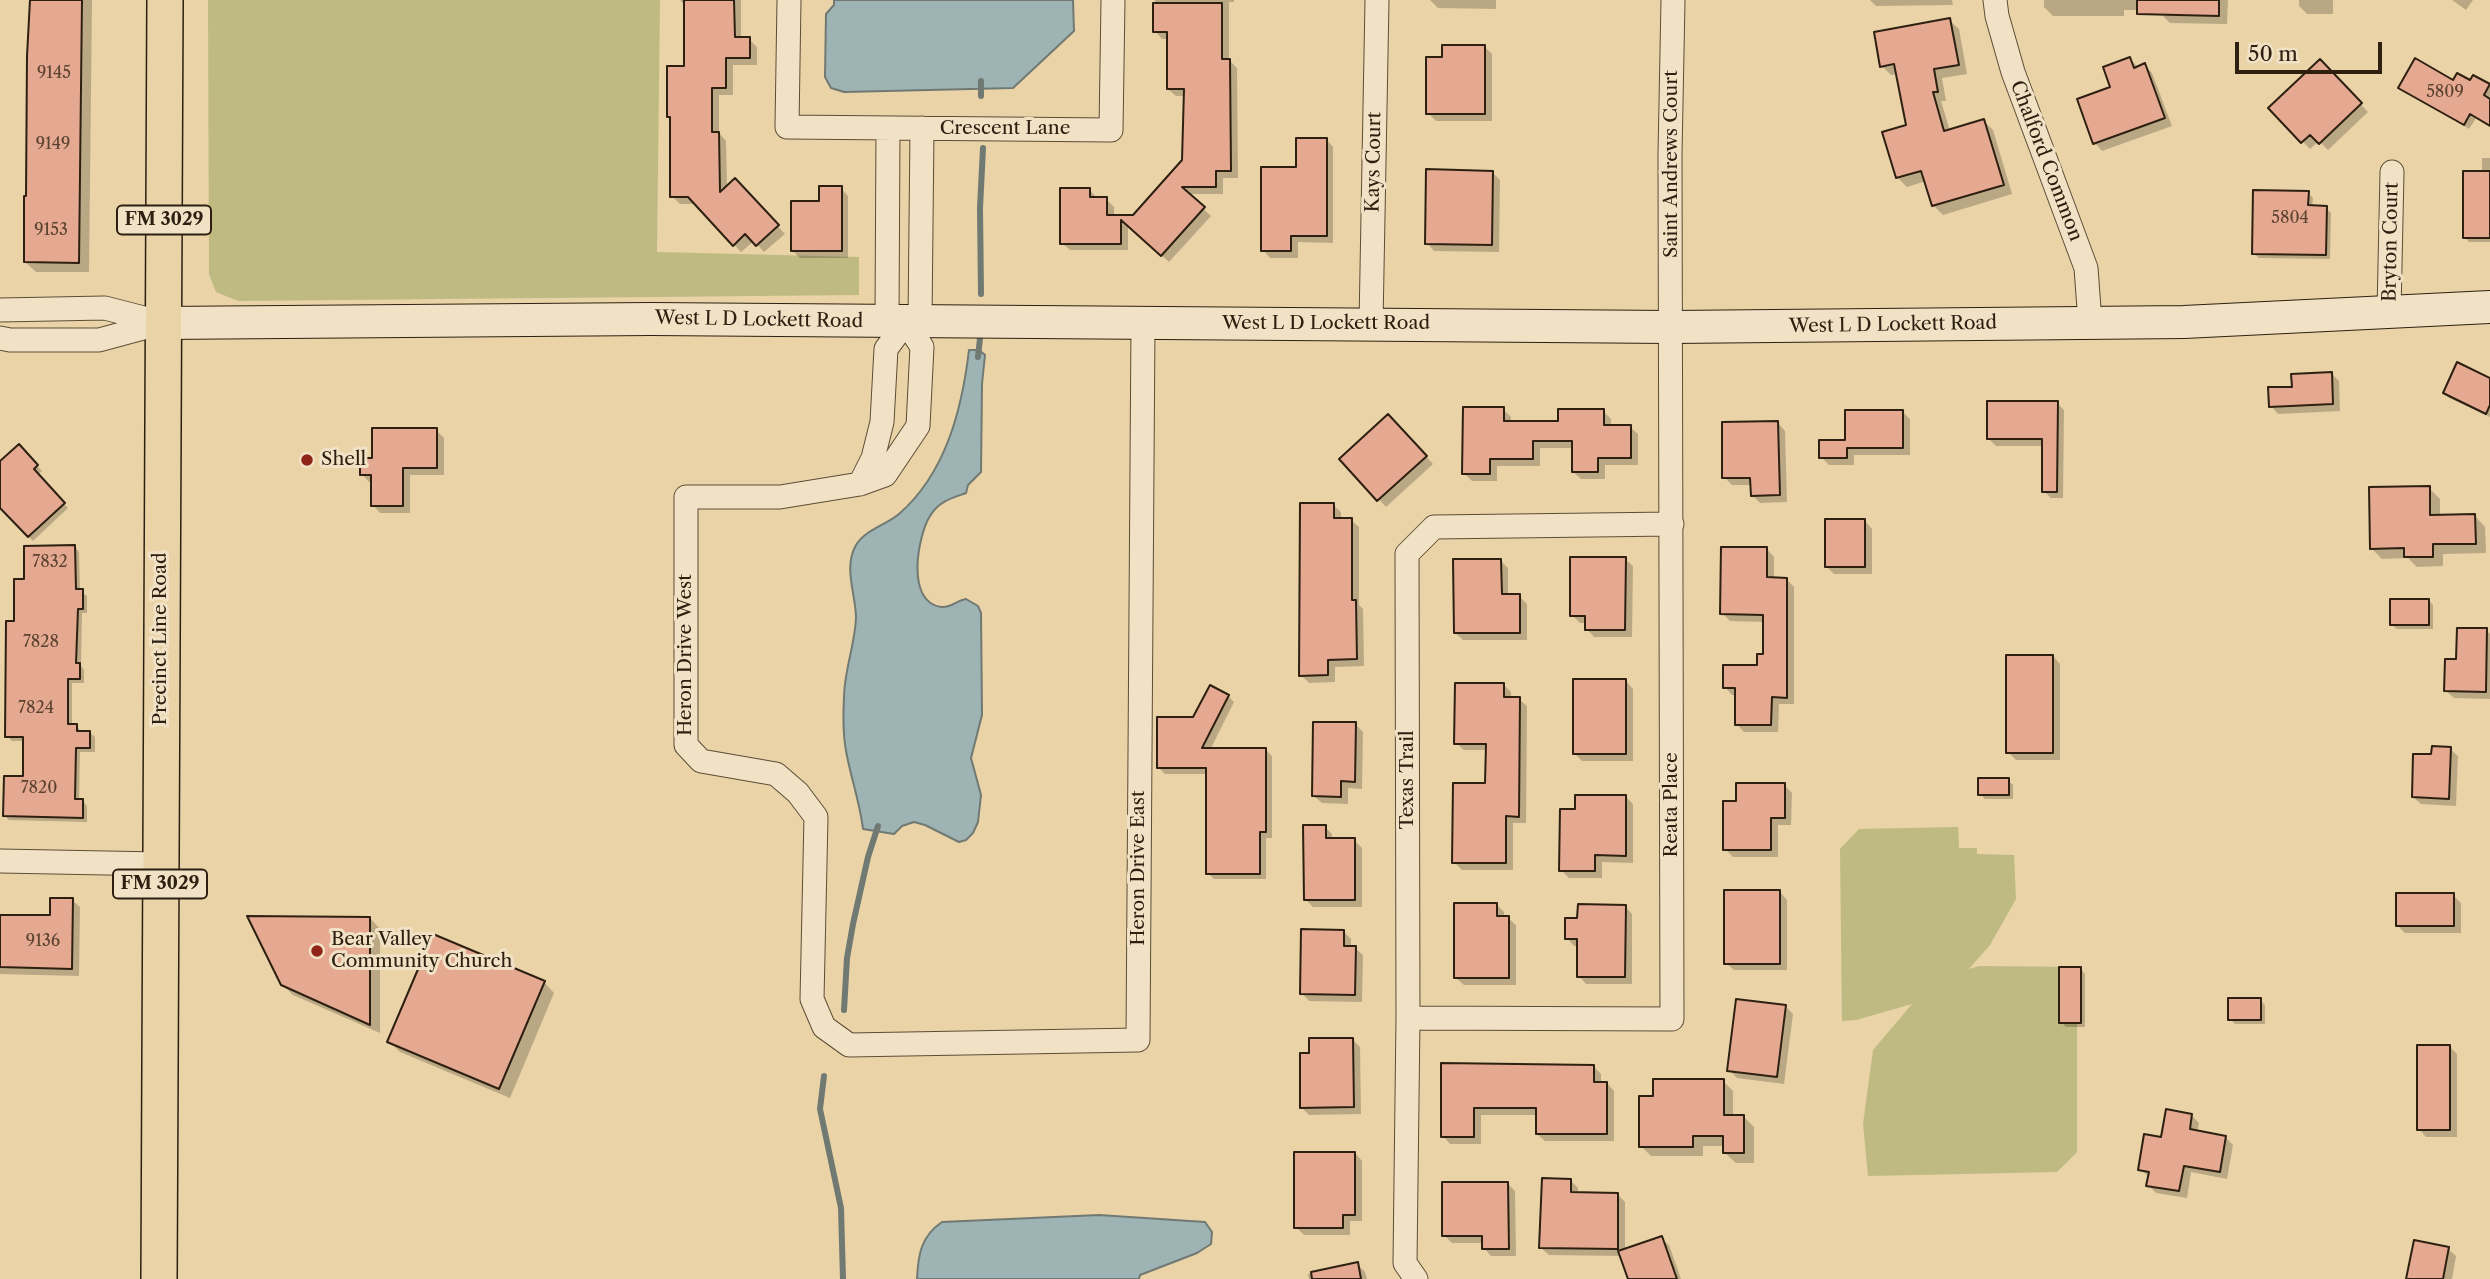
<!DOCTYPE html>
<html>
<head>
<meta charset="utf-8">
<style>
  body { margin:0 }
  #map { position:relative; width:2490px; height:1279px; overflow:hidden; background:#e9d3a7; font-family:"Libre Caslon Text",serif }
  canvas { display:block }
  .scale { position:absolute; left:2235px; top:42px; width:147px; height:32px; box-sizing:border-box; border:4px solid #2d2011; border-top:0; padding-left:9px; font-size:21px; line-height:24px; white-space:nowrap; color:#2d2011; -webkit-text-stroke:5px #f1e2c6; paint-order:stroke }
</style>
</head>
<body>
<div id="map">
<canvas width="2490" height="1279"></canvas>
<div class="scale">50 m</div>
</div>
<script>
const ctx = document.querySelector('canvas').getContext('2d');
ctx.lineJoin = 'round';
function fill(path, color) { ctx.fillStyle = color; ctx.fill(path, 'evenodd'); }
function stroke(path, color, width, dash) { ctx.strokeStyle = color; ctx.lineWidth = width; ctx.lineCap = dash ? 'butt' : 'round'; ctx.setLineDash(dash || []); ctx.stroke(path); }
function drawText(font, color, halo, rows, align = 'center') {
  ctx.font = font + ' "Libre Caslon Text",serif'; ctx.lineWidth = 6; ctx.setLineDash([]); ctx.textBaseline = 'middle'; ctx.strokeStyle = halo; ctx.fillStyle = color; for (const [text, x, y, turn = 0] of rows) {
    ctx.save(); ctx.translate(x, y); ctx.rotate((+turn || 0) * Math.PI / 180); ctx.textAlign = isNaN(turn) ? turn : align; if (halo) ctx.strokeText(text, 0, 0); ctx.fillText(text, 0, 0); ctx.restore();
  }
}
const green = new Path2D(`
  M208 0H660L657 252 859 257V295L238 301 216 292 209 274Z
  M1958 827 1959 848H1977V854L2014 855 2016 899 1990 945 1969 969 1979 966 2081 967V1023H2077V1152L2057 1172 1868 1176 1863 1124 1873 1050 1912 1004 1856 1020 1842 1021 1840 849 1859 829Z`);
const water = new Path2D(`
  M834 0H1073L1074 31 1013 88 844 92 831 88 825 77 826 14 834 5Z
  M969 350H979L985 355 982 384 981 472 968 485 966 493C952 498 939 501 930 516 918 535 905 602 941 607 952 608 957 600 966 599L978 606 981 613 982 715 971 758 981 795 978 822 973 833 966 840 959 842 925 825 914 822 902 826 894 834 863 829C860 804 852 781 847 756 843 738 843 716 844 698 844 671 855 645 856 618 856 594 843 568 856 545 865 530 886 525 899 514 946 473 962 409 969 350Z
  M1099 1215 1205 1222 1212 1232 1211 1244 1197 1253 1140 1275 1139 1279H917C918 1255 921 1236 942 1222Z`);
const shadow = new Path2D(`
  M31 0H92L89 272H36L25 262Z
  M680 0H741V39H749L757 47V65H733V95H719V133L726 141 727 188H743L785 234 764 252 754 241 741 252 697 204H680L672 196V120L668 116 686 68V7Z
  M1155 0H1234V2H1229V60L1237 68 1238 178H1223V194H1187L1211 216 1169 262 1128 225V250H1070L1062 243 1090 190 1097 198 1106 199 1114 207V217H1133L1184 161 1185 96H1176L1168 89V39H1162L1155 31Z
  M1430 0H1496V9L1438 8Z
  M1870 0H1952L1953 5 1876 6Z
  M2044 0H2228L2227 24 2170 23 2161 14V10H2124V16H2053L2044 7Z
  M2299 0H2333V14H2307L2299 6Z
  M2452 0H2473L2466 10Z
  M1949 20 1959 29 1967 74 1942 78 1946 101H1941L1950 131 1984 121 1993 130 2012 194 1943 215 1933 205 1926 181 1907 187 1897 177 1908 127 1898 74 1891 75 1882 66ZM1886 64H1903L1886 67Z
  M1485 47 1492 54V121H1436L1428 113 1444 59Z
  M2130 59 2139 68 2145 65 2152 73 2172 126 2102 151 2095 143 2112 88Z
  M2320 61 2368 112 2328 150 2319 141 2310 149 2270 108Z
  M2473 77 2490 87V126L2476 118 2469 129 2401 88 2470 82Z
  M1326 139 1333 147V243L1298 242V258H1270L1263 250 1298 169Z
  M2482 158H2490V242H2469L2465 237 2482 173Z
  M1492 172 1500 180 1499 252 1434 251 1427 243Z
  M841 188 848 196V258H800L792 250 821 203Z
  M2308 193 2313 198 2312 207 2326 208 2331 213 2330 259 2259 258 2254 253Z
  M2332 374 2339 381 2340 411 2278 414 2271 406 2293 388Z
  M2490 380V417L2449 398 2445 393Z
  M2057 403 2064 410 2063 498H2051L2044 491V446H1996L1989 439Z
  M1503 409 1511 417V423H1559L1603 411 1611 419V427H1630L1638 434V465H1605V479H1581L1573 472V448H1540V466H1497V481H1472L1464 473Z
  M1903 412 1910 419V455H1854V465H1829L1821 457Z
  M1778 423 1785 431 1787 502 1760 503 1752 495V485H1732L1724 477Z
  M1396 424 1433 464 1386 507 1341 459Z
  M436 430 444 438V475H410V513H380L373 505V482H369L362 474 374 460Z
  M19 447 42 471 37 475 68 508 33 541 0 508V464Z
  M2429 488 2440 499V517L2475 516 2485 527 2486 553 2443 554V566L2417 567 2408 558 2382 559 2371 548Z
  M1333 505 1341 512V520H1351L1359 527V605L1363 609 1364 666 1335 667V682L1309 683 1301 675Z
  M1865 521 1872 529V574H1834L1826 566Z
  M75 547 79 552 80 591 87 596V613H82L81 666 84 670V683H72V725H77L81 733H90L95 737V752H80L79 801H83L87 806V822L9 820 5 816 24 778 25 741H12L7 736 16 623 26 581Z
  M1767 549 1774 557V579H1786L1794 587V704H1779L1778 732H1744L1737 724V695H1732L1725 687 1759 667 1765 655V622L1730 621 1722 613Z
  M1625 559 1633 566 1632 637H1594L1587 629V623H1580L1572 615Z
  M1501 561 1508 568V596H1519L1527 604V640H1463L1455 633Z
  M2429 601 2433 605V629H2397L2392 625Z
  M2486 630 2490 634V699L2454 698 2446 691 2458 661Z
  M2053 656 2060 664V760H2016L2008 752Z
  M1626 681 1633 689V761H1582L1575 754Z
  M1504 685 1511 692V699H1519L1527 706 1526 823H1513V870H1462L1454 862 1487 785 1488 750H1464L1456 743Z
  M1228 696 1234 702 1210 750H1266L1272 756V838H1266V879H1214L1208 873V774H1165L1159 768 1194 719Z
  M1355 724 1363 732 1362 789 1348 788V804L1322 803 1314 796Z
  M2450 749 2458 756 2456 806 2421 804 2413 797Z
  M2008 780 2013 785V799H1985L1980 794Z
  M1784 785 1792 793 1791 825H1778V857H1733L1725 849 1738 802Z
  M1626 797 1633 804V863L1602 862V878H1569L1561 870Z
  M1325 827 1332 834V840H1354L1362 848V907H1313L1305 899Z
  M1780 892 1787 900V970H1734L1726 963Z
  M2453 895 2461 903V933H2405L2397 925Z
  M72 900 80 907 79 976 0 974V916H52Z
  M1496 904 1504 912V918H1508L1516 925V985H1464L1456 978Z
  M1625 906 1632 914V984H1586L1579 976V946H1574L1567 938 1579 920Z
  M370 918 380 929V1033L293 995 282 984Z
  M1343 931 1351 939V948H1355L1363 955 1362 1002 1309 1001 1302 993Z
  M2081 969 2085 974V1027H2066L2061 1022Z
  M544 982 554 993 510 1098 400 1052 389 1041Z
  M2260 1000 2265 1005V1024H2235L2230 1019Z
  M1785 1006 1793 1014 1784 1084 1737 1078 1729 1070Z
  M1353 1040 1360 1047 1361 1114 1309 1115 1301 1107 1311 1054Z
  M2450 1047 2457 1054V1137H2426L2419 1129Z
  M1443 1065 1593 1066 1601 1074V1083H1607L1614 1091V1141H1545L1537 1134V1115H1481V1144H1450L1443 1136Z
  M1723 1081 1733 1091V1117H1744L1754 1127V1163H1736L1725 1153V1146H1703V1156H1651L1641 1146 1654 1097Z
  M2191 1115 2199 1123 2197 1133 2225 1137 2233 1145 2227 1179 2191 1172 2187 1198 2156 1193 2148 1185 2150 1177 2139 1169 2162 1139Z
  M1355 1153 1362 1161V1221H1350V1235H1304L1296 1227Z
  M1570 1180 1578 1188V1194H1617L1625 1202V1251L1661 1238 1669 1245 1681 1279H1630L1622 1256 1549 1255 1541 1248Z
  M1508 1184 1515 1191 1516 1256H1491L1484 1248V1243H1452L1444 1235Z
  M2448 1249 2456 1256 2452 1279H2408Z
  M1357 1264 1365 1272 1367 1279H1309L1308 1274Z`);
const stream = new Path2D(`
  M981 96V81
  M981 294 980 208 983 148
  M978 357 980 338
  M844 1010 847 958 853 924 868 857 878 826
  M824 1076 820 1109 841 1208 843 1279`);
const building = new Path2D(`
  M30 0H82L79 263 24 262V196H26L27 56Z
  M684 0H734L735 37H750V58H726V88H712V132H719L720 192 735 178 779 225 756 246 745 234 733 246 688 197H670V117H667V66H684Z
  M2137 0H2219V16L2137 14Z
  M1153 3H1222V59H1230L1231 171H1216V187H1182L1205 207 1161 256 1121 220V244H1060V188H1090V197H1107V215H1133L1182 160 1184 89H1167V32H1153Z
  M1950 18 1959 65 1934 69 1938 92H1933L1944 131 1984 119 2004 185 1932 206 1921 171 1896 178 1882 132 1906 125 1894 64 1880 67 1874 32Z
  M1442 45H1485V114H1426V57H1442Z
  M2130 57 2134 68 2145 63 2165 118 2093 144 2077 99 2110 87 2103 67Z
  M2415 58 2453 80 2457 73 2470 80 2473 75 2490 84 2484 95 2490 99V126L2470 114 2464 125 2398 88Z
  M2320 59 2362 103 2319 144 2310 135 2301 143 2268 108Z
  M1296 138H1327V236H1291V251H1261V167H1296Z
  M1426 169 1493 171 1492 245 1425 244Z
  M2463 171H2490V238H2463Z
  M819 186H842V251H791V201H819Z
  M2253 190 2309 191 2308 205 2327 206 2326 255 2252 254Z
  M2457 362 2490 378V405L2486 414 2443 393Z
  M2332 372 2333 404 2269 407 2268 387H2292L2291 374Z
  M1987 401H2058L2057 492H2042V439H1987Z
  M1463 407H1504V421H1558V409H1604V425H1631V458H1598V472H1572V441H1533V459H1490V474H1462Z
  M1845 410H1903V448H1847V458H1819V440H1845Z
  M1388 414 1427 456 1377 501 1339 459Z
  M1778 421 1780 495 1751 496 1750 478H1722V422Z
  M372 428H437V468H403V506H371V475H360V458H372Z
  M19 444 38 465 34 469 65 503 28 537 0 508V461Z
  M2430 486V515L2475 514 2476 544H2433V557H2404V548L2370 549 2369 487Z
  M1300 503H1334V518H1352V600H1356L1357 659 1328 660V675L1299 676Z
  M1825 519H1865V567H1825Z
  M75 545 76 589H83V609H78L76 663H80V679H68V724H77V731H90V748H76L75 799H83V818L3 816 4 776H23V737H5L6 621H14V579H24V546Z
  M1721 547H1767V577L1787 578V698L1772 697 1771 725H1735V688H1723V665H1757V654H1763V615L1720 614Z
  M1570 557H1626L1625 630H1585V616H1570Z
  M1453 559H1501L1502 594H1520V633H1454Z
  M2390 599H2429V625H2390Z
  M2457 628H2487L2486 692 2444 691 2445 659H2456Z
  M2006 655H2053V753H2006Z
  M1573 679H1626V754H1573Z
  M1455 683H1504V697H1520L1519 817 1506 816V863H1452L1453 783H1485L1486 744H1454Z
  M1210 685 1229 695 1202 748H1266V832H1260V874H1206V768H1157V717H1193Z
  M1313 722H1356L1355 782 1341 781V797L1312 796Z
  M2432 746 2451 747 2449 799 2412 797 2413 754H2431Z
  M1978 778H2009V795H1978Z
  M1736 783H1785V818H1771V850H1723V801H1736Z
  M1575 795H1626V856L1595 855V871H1559L1560 809H1575Z
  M1303 825H1326V838H1355V900H1304Z
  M1724 890H1780V964H1724Z
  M2396 893H2454V926H2396Z
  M50 898H73L72 969 0 967V915H50Z
  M1454 903H1497V916H1509V978H1454Z
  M1578 904 1626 905 1625 977H1577V939H1565V918H1577Z
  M247 916 370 917V1025L281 985Z
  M1301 929 1344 930V946H1356L1355 995 1300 994Z
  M433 934 545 981 499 1089 387 1042Z
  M2059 967H2081V1023H2059Z
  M2228 998H2261V1020H2228Z
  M1736 999 1786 1005 1777 1077 1727 1071Z
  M1309 1038H1353L1354 1107 1300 1108V1053H1309Z
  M2417 1045H2450V1130H2417Z
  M1441 1063 1594 1065V1082H1607V1134H1536V1108H1474V1137H1441Z
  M1653 1079H1724V1115H1744V1153H1723V1136H1693V1147H1639V1096H1653Z
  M2166 1109 2192 1114 2190 1129 2226 1136 2220 1172 2184 1166 2179 1191 2146 1186 2149 1172 2138 1170 2144 1134 2161 1137Z
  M1294 1152H1355V1215H1343V1228H1294Z
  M1542 1178 1571 1179V1192L1618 1193V1249L1539 1248Z
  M1442 1182H1508L1509 1249H1482V1236H1442Z
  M1662 1236 1677 1279H1628L1618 1251Z
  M2414 1240 2449 1247 2443 1279H2406Z
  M1358 1262 1361 1279H1312L1311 1272Z`);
const street = new Path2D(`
  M789 0 787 127 1111 130 1113 0
  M1995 0 1997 16 2013 72 2086 268 2090 322
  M0 310 105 308 159 322
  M2389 312 2392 172
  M887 321 888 128
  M920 322 922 128
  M1371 324 1377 0
  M0 338 10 340H99L162 323
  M860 484 873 458 882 422 886 349 906 322 922 347 918 426 885 475 860 484 780 497H686V745L701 761 776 774 798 793 816 817 812 999 824 1027 849 1045 1138 1040 1143 323
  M0 861 160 864
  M1408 1018 1672 1019 1670 155 1673 0
  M1416 1279 1405 1263 1408 1018 1407 554 1434 527 1672 524`);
const secondary = new Path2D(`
  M162 323 651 319 1672 327 2184 322 2490 307`);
const primary = new Path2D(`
  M159 1279 165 0`);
const markers = [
  [307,460,7,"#8f2418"],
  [317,951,7,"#8f2418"]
];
const numberNames = [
  ["9145",54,73],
  ["5809",2445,92],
  ["9149",53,144],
  ["5804",2290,218],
  ["9153",51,230],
  ["7832",50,562],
  ["7828",41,642],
  ["7824",36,708],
  ["7820",39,788],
  ["9136",43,941]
];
const shields = [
  [164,220,94],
  [160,884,94]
];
const shieldNames = [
  ["FM 3029",164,220],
  ["FM 3029",160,884]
];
const streetNames = [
  ["Crescent Lane",1005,129],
  ["Chalford Common",2046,161,69],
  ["Kays Court",1374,162,-89],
  ["Saint Andrews Court",1672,164,-90],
  ["Bryton Court",2391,242,-89],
  ["West L D Lockett Road",759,320,1],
  ["West L D Lockett Road",1326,324],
  ["West L D Lockett Road",1893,325,-1],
  ["Precinct Line Road",161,639,-90],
  ["Heron Drive West",686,655,-90],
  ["Texas Trail",1408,780,-90],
  ["Reata Place",1672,805,-90],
  ["Heron Drive East",1139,868,-90]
];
const poiNames = [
  ["Shell",321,460],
  ["Bear Valley",331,940],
  ["Community Church",331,962]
];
fill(green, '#beba82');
fill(water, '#9eb4b4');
stroke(water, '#717973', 2);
fill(shadow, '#0003');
stroke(stream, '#717973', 6);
fill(building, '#e4a990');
stroke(building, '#2d2011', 2);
stroke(street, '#5c4d36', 25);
stroke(secondary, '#2d2011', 34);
stroke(primary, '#2d2011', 38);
stroke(street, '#f1e2c6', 23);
stroke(secondary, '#f1e2c6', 32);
stroke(primary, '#e9d3a7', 35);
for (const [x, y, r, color] of markers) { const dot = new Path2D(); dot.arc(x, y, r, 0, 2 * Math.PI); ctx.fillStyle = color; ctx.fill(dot); stroke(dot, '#f1e2c6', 2.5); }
drawText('16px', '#5b4231', null, numberNames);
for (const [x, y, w] of shields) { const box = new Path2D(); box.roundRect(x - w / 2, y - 14.5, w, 29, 5); ctx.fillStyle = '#f1e2c6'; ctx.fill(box); stroke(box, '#2d2011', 2); }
drawText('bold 18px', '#2d2011', null, shieldNames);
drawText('19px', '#2d2011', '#f1e2c6', streetNames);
drawText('19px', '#2d2011', '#f1e2c6', poiNames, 'left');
</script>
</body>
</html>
